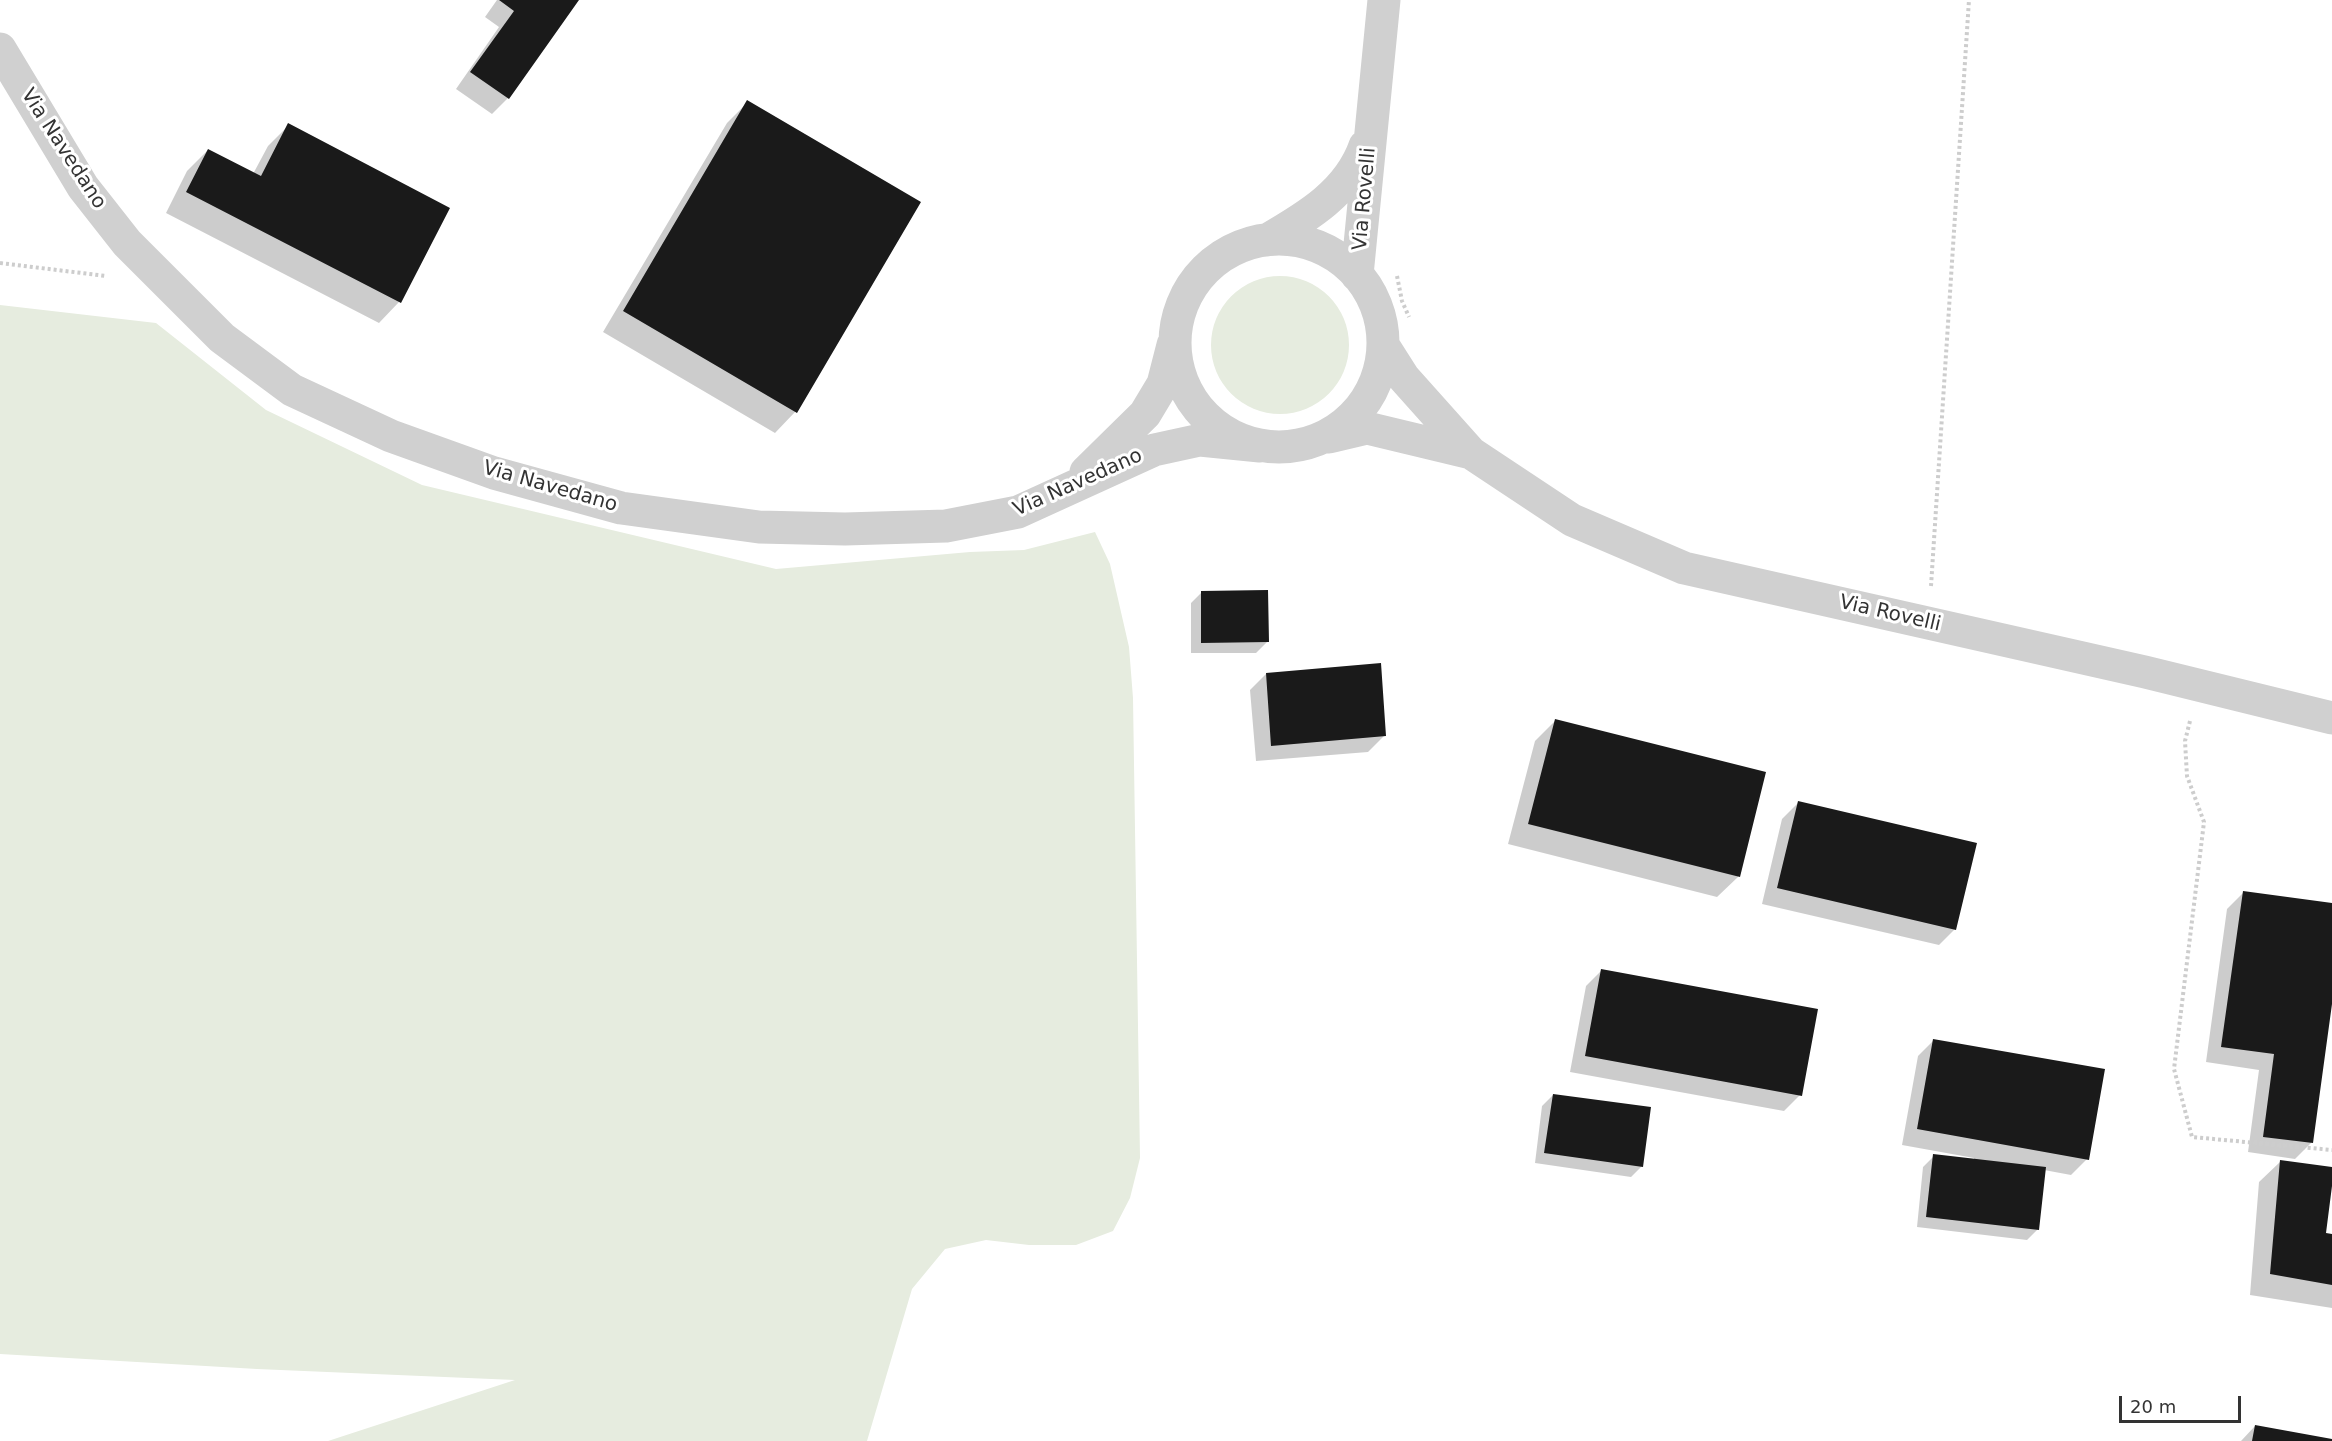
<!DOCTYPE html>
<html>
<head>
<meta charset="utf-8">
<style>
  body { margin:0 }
  #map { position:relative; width:2332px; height:1441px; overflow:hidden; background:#fff; font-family:"DejaVu Sans",sans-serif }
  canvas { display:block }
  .scale { position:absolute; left:2119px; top:1396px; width:122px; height:27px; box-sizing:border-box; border:3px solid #333; border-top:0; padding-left:8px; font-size:18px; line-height:21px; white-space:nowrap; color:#333; -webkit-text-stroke:4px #fff; paint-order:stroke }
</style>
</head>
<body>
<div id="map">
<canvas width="2332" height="1441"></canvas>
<div class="scale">20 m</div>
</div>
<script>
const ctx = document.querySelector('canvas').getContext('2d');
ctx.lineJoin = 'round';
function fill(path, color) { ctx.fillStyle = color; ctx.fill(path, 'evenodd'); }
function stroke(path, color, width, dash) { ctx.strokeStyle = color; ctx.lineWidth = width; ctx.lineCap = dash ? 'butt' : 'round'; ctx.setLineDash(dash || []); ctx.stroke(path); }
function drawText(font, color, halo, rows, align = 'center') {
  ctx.font = font + ' "DejaVu Sans",sans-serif'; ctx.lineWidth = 6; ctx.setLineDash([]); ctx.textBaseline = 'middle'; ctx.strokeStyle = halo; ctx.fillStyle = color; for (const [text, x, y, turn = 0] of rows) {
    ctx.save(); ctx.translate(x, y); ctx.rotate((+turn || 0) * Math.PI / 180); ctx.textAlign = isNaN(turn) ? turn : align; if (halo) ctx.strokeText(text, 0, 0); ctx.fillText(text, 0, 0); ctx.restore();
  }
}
const green = new Path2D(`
  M1211 345a69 69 0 1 1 138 0a69 69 0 1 1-138 0Z
  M0 305 156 323 266 410 422 485 776 569 970 552 1024 550 1095 532 1110 564 1129 647 1133 698 1140 1158 1130 1198 1113 1231 1076 1245H1029L986 1240 945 1249 912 1289 867 1441H328L515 1380 257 1369 0 1354Z`);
const shadow = new Path2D(`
  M497 0H577L508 98 492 114 456 89 499 27 485 17Z
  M748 102 919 202 795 412 775 433 603 332 727 123Z
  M289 125 399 302 379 323 166 213 187 171 208 150 253 174 268 146Z
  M1202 592 1267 642 1256 653H1191V603Z
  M1266 674 1384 736 1368 752 1256 761 1250 690Z
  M1556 720 1764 773 1738 877 1717 897 1508 844 1535 741Z
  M1798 803 1955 929 1939 945 1762 904 1782 819Z
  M2243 893 2332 904V993L2311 1143 2295 1159 2248 1152 2259 1070 2206 1062 2227 909Z
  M1602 970 1800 1095 1784 1111 1570 1072 1586 986Z
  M1934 1040 2087 1159 2071 1175 2044 1170 2038 1229 2027 1240 1917 1227 1923 1167 1934 1156 1974 1160V1158L1902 1145 1918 1056Z
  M1553 1095 1642 1166 1631 1177 1535 1163 1542 1106Z
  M2280 1162 2332 1168 2324 1235 2332 1236V1308L2250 1295 2259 1182Z
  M2255 1426 2332 1441H2241Z`);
const building = new Path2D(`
  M499 0H579L509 99 470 72 514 11Z
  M747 100 921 202 797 413 623 311Z
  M288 123 450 208 401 303 186 192 208 149 261 176Z
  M1268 590 1269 642 1201 643V591Z
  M1381 663 1386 736 1271 746 1266 673Z
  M1555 719 1766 772 1740 877 1528 824Z
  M1798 801 1977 843 1956 930 1777 888Z
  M2243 891 2332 903V1004L2313 1143 2263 1137 2274 1054 2221 1047Z
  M1601 969 1818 1009 1802 1096 1585 1056Z
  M1933 1039 2105 1069 2089 1160 1917 1129Z
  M1553 1094 1651 1107 1643 1167 1544 1153Z
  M1933 1154 2046 1167 2039 1230 1926 1217Z
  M2280 1160 2332 1167V1186L2326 1233 2332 1234V1285L2270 1274Z
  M2255 1425 2332 1439V1441H2252Z`);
const path = new Path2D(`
  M0 263 106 276
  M1397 276 1402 301 1409 317
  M1931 586 1969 0
  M2190 721 2185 741 2187 776 2204 822 2174 1069 2192 1137 2332 1150`);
const minor = new Path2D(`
  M0 49 83 187 127 243 222 338 292 390 391 436 494 473 621 508 759 527 845 529 946 526 1018 512 1154 450 1200 440 1260 446
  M1175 343a104 104 0 1 1 208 0a104 104 0 1 1-208 0Z
  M1267 240C1307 217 1349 192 1365 146
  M1357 275 1384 0
  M1383 345 1404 378 1471 453 1572 520 1684 568 2145 672 2332 718
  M1329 437 1367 428 1471 453
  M1086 472 1145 414 1163 384 1173 345`);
const streetNames = [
  ["Via Navedano",63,149,57],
  ["Via Rovelli",1365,199,-85],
  ["Via Navedano",1078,483,-24],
  ["Via Navedano",550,487,16],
  ["Via Rovelli",1890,614,13]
];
fill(green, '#e6ecdf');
fill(shadow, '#0003');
fill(building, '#1a1a1a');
stroke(path, '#cdcdcd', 4, [3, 3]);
stroke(minor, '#d0d0d0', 33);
drawText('20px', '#333', '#fff', streetNames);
</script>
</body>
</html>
